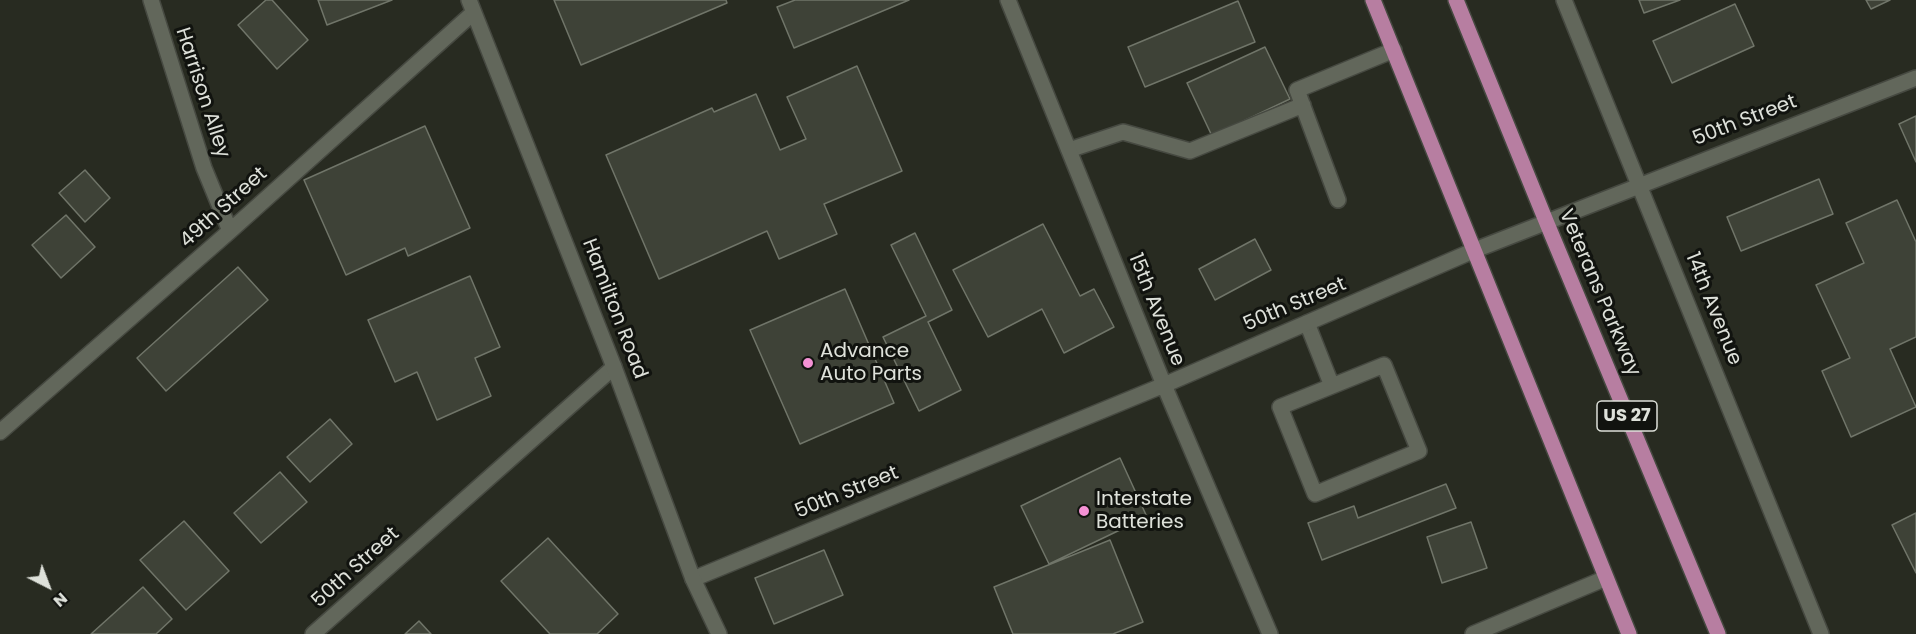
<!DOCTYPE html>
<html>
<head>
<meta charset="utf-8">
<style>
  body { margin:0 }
  #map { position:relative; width:1916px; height:634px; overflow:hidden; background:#282b21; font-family:Poppins,sans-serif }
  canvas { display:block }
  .north { position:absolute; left:18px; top:556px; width:60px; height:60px; -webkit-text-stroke:4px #11130f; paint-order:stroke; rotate:138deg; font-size:16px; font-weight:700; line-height:24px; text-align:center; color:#dee1da }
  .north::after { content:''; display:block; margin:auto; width:21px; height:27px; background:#dee1da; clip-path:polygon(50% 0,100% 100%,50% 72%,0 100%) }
</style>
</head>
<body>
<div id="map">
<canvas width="1916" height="634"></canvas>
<div class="north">N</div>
</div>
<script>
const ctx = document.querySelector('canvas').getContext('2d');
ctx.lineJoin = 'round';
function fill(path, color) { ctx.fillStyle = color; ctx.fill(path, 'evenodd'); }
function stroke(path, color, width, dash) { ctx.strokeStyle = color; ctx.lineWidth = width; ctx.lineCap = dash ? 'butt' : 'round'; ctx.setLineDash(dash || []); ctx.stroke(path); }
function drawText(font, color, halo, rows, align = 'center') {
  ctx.font = font + ' Poppins,sans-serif'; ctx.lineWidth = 6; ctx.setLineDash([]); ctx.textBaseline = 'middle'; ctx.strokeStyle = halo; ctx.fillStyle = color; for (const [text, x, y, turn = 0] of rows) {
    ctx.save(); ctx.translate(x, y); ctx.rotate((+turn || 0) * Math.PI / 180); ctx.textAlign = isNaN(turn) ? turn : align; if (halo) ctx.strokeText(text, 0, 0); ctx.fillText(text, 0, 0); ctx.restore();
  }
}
const building = new Path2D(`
  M266 0H272L308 40 277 69 238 25Z
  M318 0H392L327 25Z
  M554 0H726L727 3 581 65Z
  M795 0H909L794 48 777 7Z
  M1639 0H1680L1644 13Z
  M1866 0H1890L1871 9Z
  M1238 1 1255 42 1145 87 1128 47Z
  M1735 4 1754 46 1672 83 1653 41Z
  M1265 47 1290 99 1212 136 1187 83Z
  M857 66 902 171 824 204 837 234 779 259 767 231 659 279 606 155 712 108 714 112 756 94 780 150 806 139 787 97Z
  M1916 116V162L1899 124Z
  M425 126 470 228 408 256 405 248 346 275 304 180Z
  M85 170 110 198 85 222 59 193Z
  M1819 179 1833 214 1741 251 1727 217Z
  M1897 200 1916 242V337L1890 349 1916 407 1851 437 1822 371 1850 358 1816 285 1864 263 1846 223Z
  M66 215 95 247 61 278 32 245Z
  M1043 224 1080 296 1094 289 1114 327 1064 353 1042 309 988 337 953 270Z
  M915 233 952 310 928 322 961 390 919 411 883 337 926 316 891 245Z
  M1255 239 1271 270 1215 300 1199 269Z
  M238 267 268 300 166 391 137 358Z
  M470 276 500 347 475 358 491 396 437 420 417 372 395 382 368 320Z
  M845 289 894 403 800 444 750 330Z
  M330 419 352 444 310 482 287 457Z
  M1120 458 1147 517 1049 564 1021 506Z
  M280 472 307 502 261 543 234 513Z
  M1446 484 1456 508 1322 560 1308 523 1354 506 1358 518Z
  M1916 513V573L1892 525Z
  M184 521 229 571 186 610 140 560Z
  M1471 522 1487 568 1442 583 1427 537Z
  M548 538 618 614 597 634H550L501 581Z
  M1110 540 1143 622 1113 634H1013L994 587Z
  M824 550 843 595 774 624 755 578Z
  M143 587 172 619 156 634H91Z
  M419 621 431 634H405Z`);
const lane = new Path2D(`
  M1069 150 1123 132 1190 151 1303 105
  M1338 200 1297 90 1394 50
  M1307 323 1332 386 1280 407 1315 494 1419 451 1384 365 1332 386
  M1473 634 1606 578`);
const street = new Path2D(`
  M151 0 204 168 230 231
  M1008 0 1164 385 1270 634
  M1564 0 1821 634
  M0 432 230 231 473 13
  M693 579 1164 385 1475 250 1916 78
  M313 634 614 367`);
const secondary = new Path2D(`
  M469 0 614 367 693 579 719 634`);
const primary = new Path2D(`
  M1373 0 1629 634
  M1456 0 1546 221 1718 634`);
const markers = [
  [808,363,6,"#f491d4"],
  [1084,511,6,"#f491d4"]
];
const shields = [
  [1627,416,60]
];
const shieldNames = [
  ["US 27",1627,416]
];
const streetNames = [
  ["Harrison Alley",202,93,72],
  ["50th Street",1745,121,-21],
  ["49th Street",224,208,-42],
  ["Veterans Parkway",1599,293,67],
  ["50th Street",1295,305,-23],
  ["Hamilton Road",614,309,69],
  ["14th Avenue",1713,309,68],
  ["15th Avenue",1156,310,68],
  ["50th Street",847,493,-22],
  ["50th Street",356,568,-42]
];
const poiNames = [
  ["Advance",820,352],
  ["Auto Parts",820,375],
  ["Interstate",1096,500],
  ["Batteries",1096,523]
];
fill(building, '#3e4237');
stroke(building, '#707569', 1.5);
stroke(lane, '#464941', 18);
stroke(street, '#464941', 18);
stroke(secondary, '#464941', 18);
stroke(primary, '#464941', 18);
stroke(lane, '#62675b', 15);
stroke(street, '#62675b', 15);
stroke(secondary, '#62675b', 15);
stroke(primary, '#b77ea1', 15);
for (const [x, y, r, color] of markers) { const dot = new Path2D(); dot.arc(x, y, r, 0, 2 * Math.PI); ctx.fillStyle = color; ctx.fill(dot); stroke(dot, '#11130f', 2); }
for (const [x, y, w] of shields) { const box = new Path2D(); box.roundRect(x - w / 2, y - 15, w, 30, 4.5); ctx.fillStyle = '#11130f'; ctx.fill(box); stroke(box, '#dee1da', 1.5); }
drawText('bold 18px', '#dee1da', null, shieldNames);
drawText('20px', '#dee1da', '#11130f', streetNames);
drawText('20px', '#dee1da', '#11130f', poiNames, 'left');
</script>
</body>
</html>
